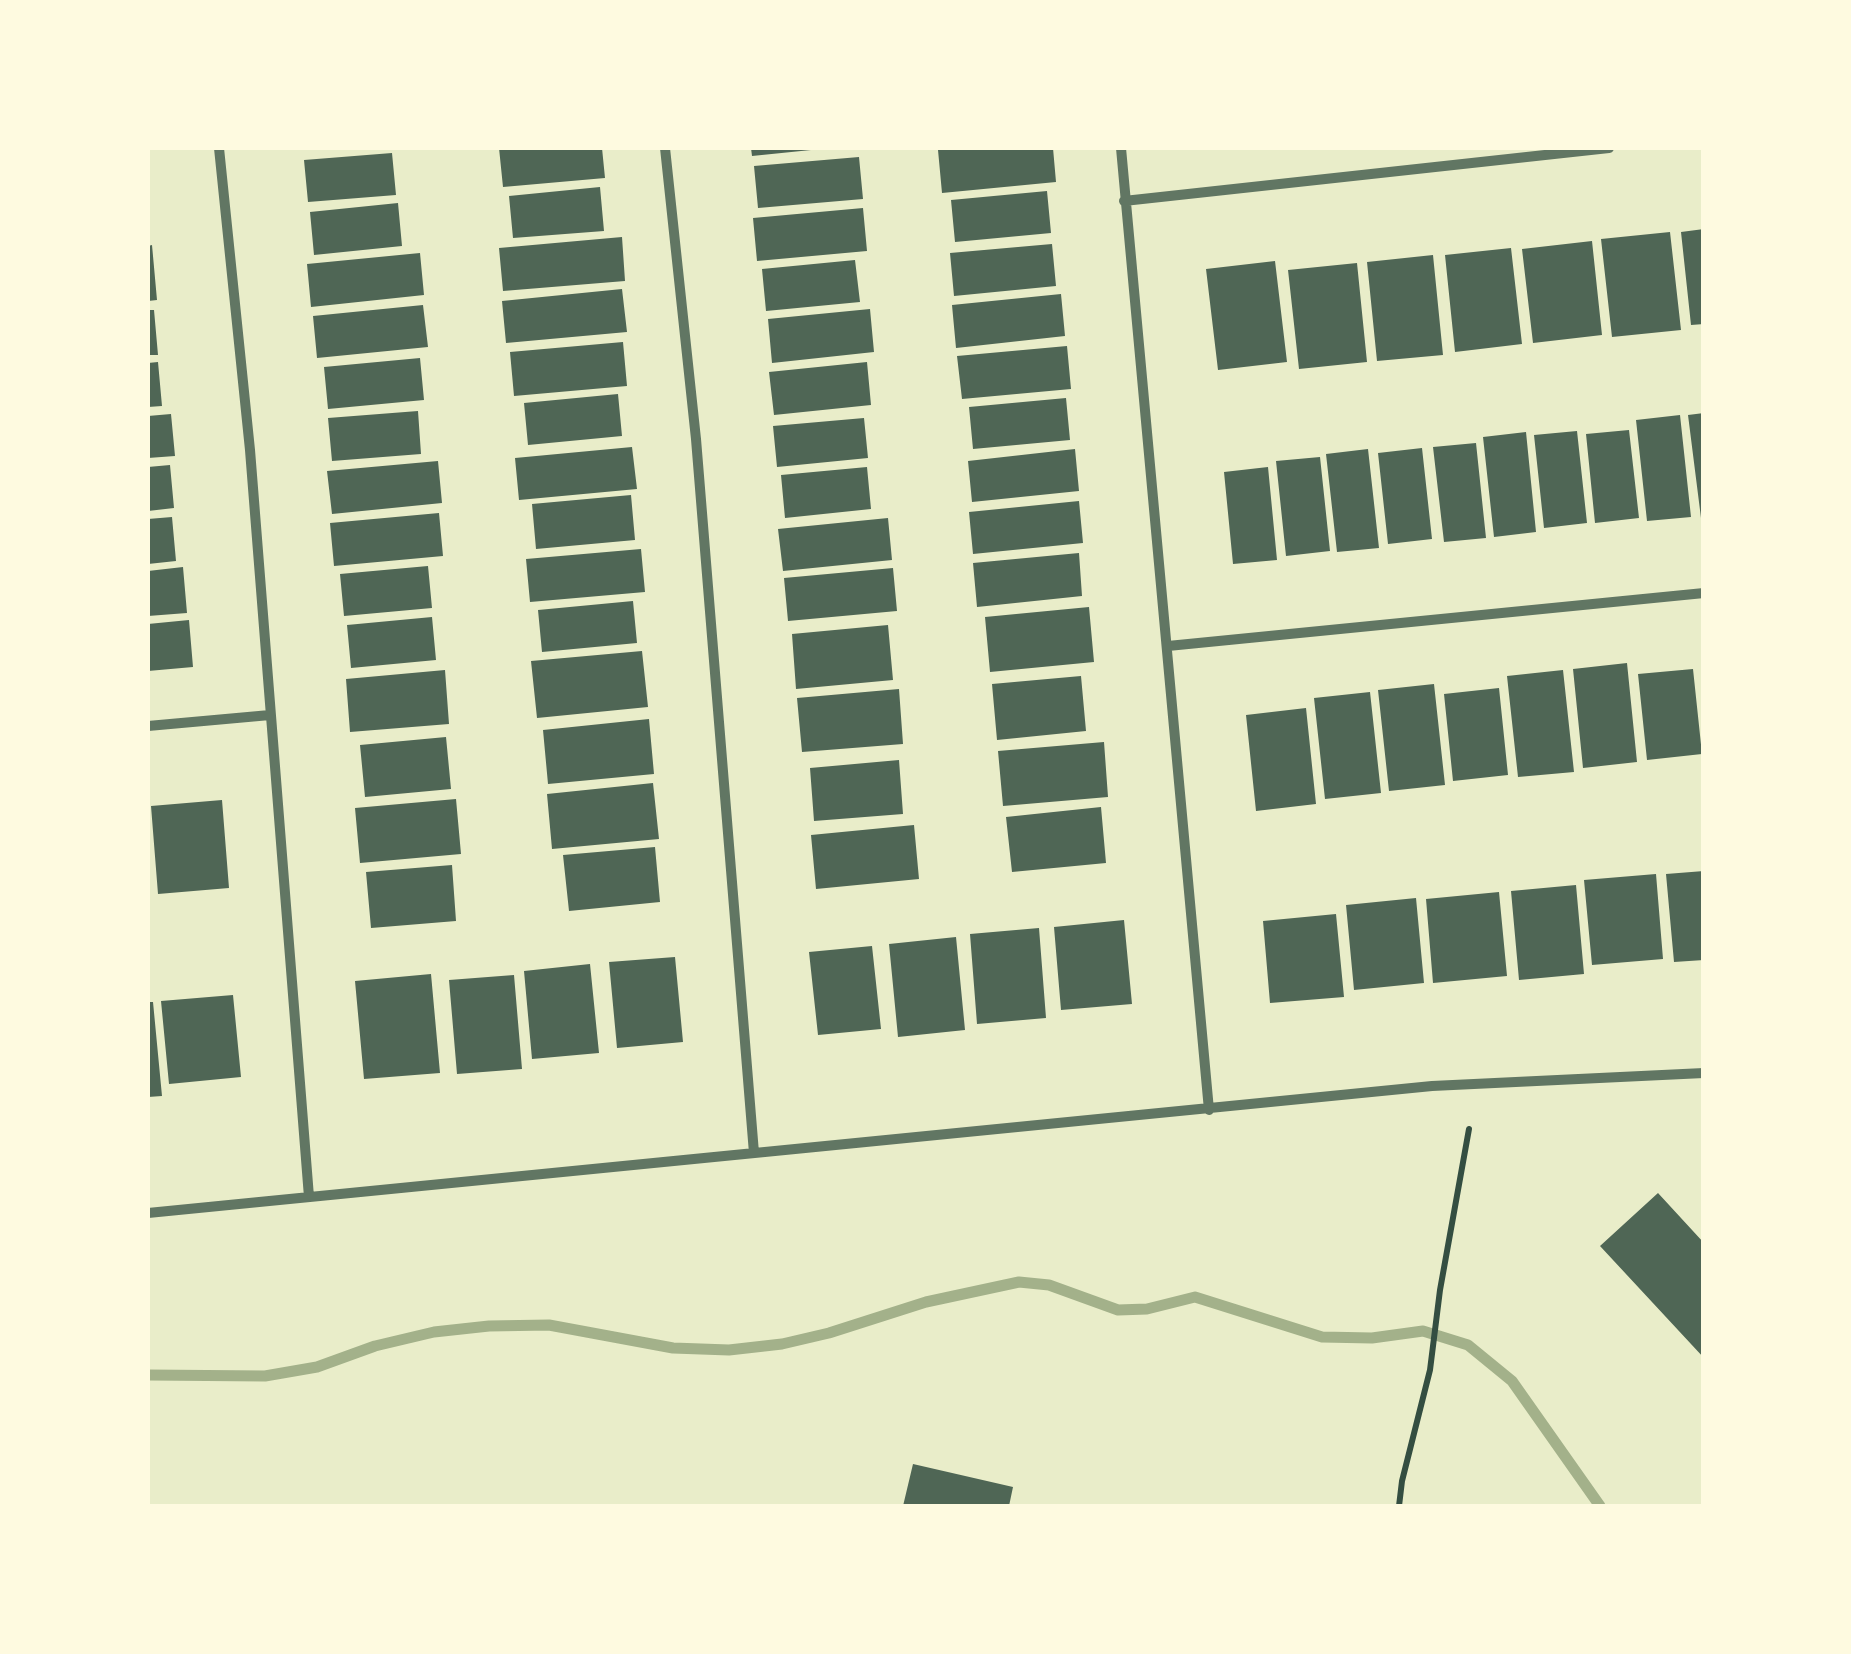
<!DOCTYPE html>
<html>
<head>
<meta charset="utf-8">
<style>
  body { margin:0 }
  #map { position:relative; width:1851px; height:1654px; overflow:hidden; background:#e9edc9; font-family:Barlow,sans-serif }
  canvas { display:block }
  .frame { position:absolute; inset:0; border:150px solid #fefae0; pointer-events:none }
</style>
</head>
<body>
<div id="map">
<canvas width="1851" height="1654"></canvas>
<div class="frame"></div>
</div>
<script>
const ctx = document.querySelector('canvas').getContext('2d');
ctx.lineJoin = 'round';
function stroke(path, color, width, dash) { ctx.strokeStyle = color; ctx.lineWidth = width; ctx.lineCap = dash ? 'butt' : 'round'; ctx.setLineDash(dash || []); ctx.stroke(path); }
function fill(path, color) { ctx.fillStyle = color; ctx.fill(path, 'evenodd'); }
const stream = new Path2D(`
  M148 1375 265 1376 317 1367 375 1346 434 1332 489 1326 549 1325 673 1348 729 1350 782 1344 829 1333 926 1302 1019 1282 1049 1285 1118 1310 1147 1309 1195 1297 1322 1337 1372 1338 1423 1331 1468 1345 1512 1381 1600 1506`);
const building = new Path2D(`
  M499 148H602L605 178 503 187Z
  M751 148H811V150L752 156Z
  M963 148H1053L1056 182 942 193 938 150Z
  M392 153 396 195 308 202 304 160Z
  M859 157 863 199 758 208 754 166Z
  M600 187 604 231 513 238 509 196Z
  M1047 191 1051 233 955 242 951 200Z
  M398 203 402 246 314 255 310 212Z
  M863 208 867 251 757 261 753 218Z
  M1704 229V324L1691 325 1681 232Z
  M1670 232 1681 330 1612 337 1601 239Z
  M622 237 625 281 503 291 499 248Z
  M1592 241 1602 335 1533 343 1522 249Z
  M1052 244 1056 286 954 296 950 253Z
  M152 245 157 300 148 301V246Z
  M1511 248 1522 344 1455 352 1445 255Z
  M420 253 424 295 311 307 307 264Z
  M1433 255 1443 355 1377 361 1367 262Z
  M855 260 860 302 766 311 762 269Z
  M1275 261 1287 362 1218 370 1206 269Z
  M1357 263 1367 362 1299 369 1288 270Z
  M622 289 627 332 506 343 502 301Z
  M1061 294 1065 336 956 348 952 305Z
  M423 305 428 347 317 358 313 316Z
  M870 309 874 352 772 363 768 319Z
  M148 310H154L158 355H148Z
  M623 342 627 386 514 396 510 352Z
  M1067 346 1071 389 962 399 957 356Z
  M420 358 424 400 328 409 324 367Z
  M158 362 162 406 148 407V363Z
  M867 362 871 405 774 415 769 372Z
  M618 394 622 436 528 445 524 403Z
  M1066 398 1070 440 973 449 969 407Z
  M418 411 421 454 332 461 328 418Z
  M1704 413V518H1701L1688 415Z
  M171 414 175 456 148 458V416Z
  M1680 415 1691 517 1647 521 1636 420Z
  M864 418 868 458 777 467 773 426Z
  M1629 430 1639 518 1595 523 1586 434Z
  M1577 431 1587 523 1544 528 1534 435Z
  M1526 432 1536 532 1494 537 1483 437Z
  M1476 443 1486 538 1444 542 1433 447Z
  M632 447 637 489 519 500 515 458Z
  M1422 448 1432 539 1388 544 1378 453Z
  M1075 449 1079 491 972 502 968 461Z
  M1368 449 1379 548 1337 552 1326 454Z
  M1320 457 1330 551 1286 556 1276 461Z
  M438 461 442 503 332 514 327 471Z
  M170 465 174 508 148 511V467Z
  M867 467 871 509 785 518 781 475Z
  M1268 467 1277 560 1233 564 1224 472Z
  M631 495 635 540 536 549 532 504Z
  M1079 501 1083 543 973 554 969 512Z
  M439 513 443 556 334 566 330 523Z
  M172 517 176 561 148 564V519Z
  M888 518 892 560 783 571 778 529Z
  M641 549 645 592 530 602 526 559Z
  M1079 553 1082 596 977 607 973 563Z
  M428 566 432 608 344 616 340 574Z
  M183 567 187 613 148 616V571Z
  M893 568 897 611 788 621 784 578Z
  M633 601 637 643 542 652 538 610Z
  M1089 607 1094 662 990 672 985 617Z
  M432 617 436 660 351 668 347 625Z
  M189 620 193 667 148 671V624Z
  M888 625 893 680 796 689 792 634Z
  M642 651 648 707 537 718 531 661Z
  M1627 663 1637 762 1583 768 1573 669Z
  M1693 669 1702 754 1647 760 1638 674Z
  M445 670 449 724 350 732 346 679Z
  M1563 670 1574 772 1518 777 1507 676Z
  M1081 676 1086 731 997 740 992 684Z
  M1434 684 1445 785 1389 791 1378 690Z
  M1499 688 1508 775 1453 781 1444 694Z
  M899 689 903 744 802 752 797 698Z
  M1370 692 1381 793 1325 799 1314 698Z
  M1306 708 1316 804 1256 811 1246 715Z
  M649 719 654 774 548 784 543 730Z
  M446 737 451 789 365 797 360 745Z
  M1104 742 1108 797 1003 806 998 751Z
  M899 760 903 814 814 821 810 768Z
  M653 783 659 839 552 849 547 794Z
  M456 799 461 854 360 863 355 808Z
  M222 800 229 888 158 894 151 806Z
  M1101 807 1106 863 1012 872 1006 817Z
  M914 825 919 879 816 889 811 835Z
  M655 847 660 902 569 911 563 855Z
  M452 865 456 921 371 928 366 872Z
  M1704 871V960L1674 962 1666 874Z
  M1656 874 1663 959 1592 965 1584 880Z
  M1576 885 1584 974 1519 980 1511 891Z
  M1499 892 1507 976 1433 983 1426 899Z
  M1416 898 1424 983 1354 990 1346 905Z
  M1336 914 1344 997 1270 1003 1263 921Z
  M1124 920 1132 1004 1061 1010 1054 927Z
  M1039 928 1046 1018 977 1024 970 934Z
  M956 937 965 1030 898 1037 889 944Z
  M872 946 881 1029 818 1035 809 952Z
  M675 957 683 1042 617 1048 609 962Z
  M590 964 599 1053 532 1059 524 971Z
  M431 974 440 1073 364 1079 355 981Z
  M514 975 522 1069 457 1074 449 980Z
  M233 995 241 1077 169 1084 161 1001Z
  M148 1002H153L162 1096 148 1097Z
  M1658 1193 1704 1243V1358L1600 1246Z
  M913 1464 1013 1487 1009 1506H903Z`);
const path = new Path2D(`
  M1399 1506 1402 1481 1430 1370 1440 1290 1469 1129`);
const minor = new Path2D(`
  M219 148 250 450 309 1197
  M665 148 696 439 754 1153
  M1121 148 1209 1110
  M1124 201 1609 148
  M1168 646 1704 593
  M148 726 270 715
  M148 1213 1432 1086 1704 1073`);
stroke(stream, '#a3b18a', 11);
fill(building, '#4f6655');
stroke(path, '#344e41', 6);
stroke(minor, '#617663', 10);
</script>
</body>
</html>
